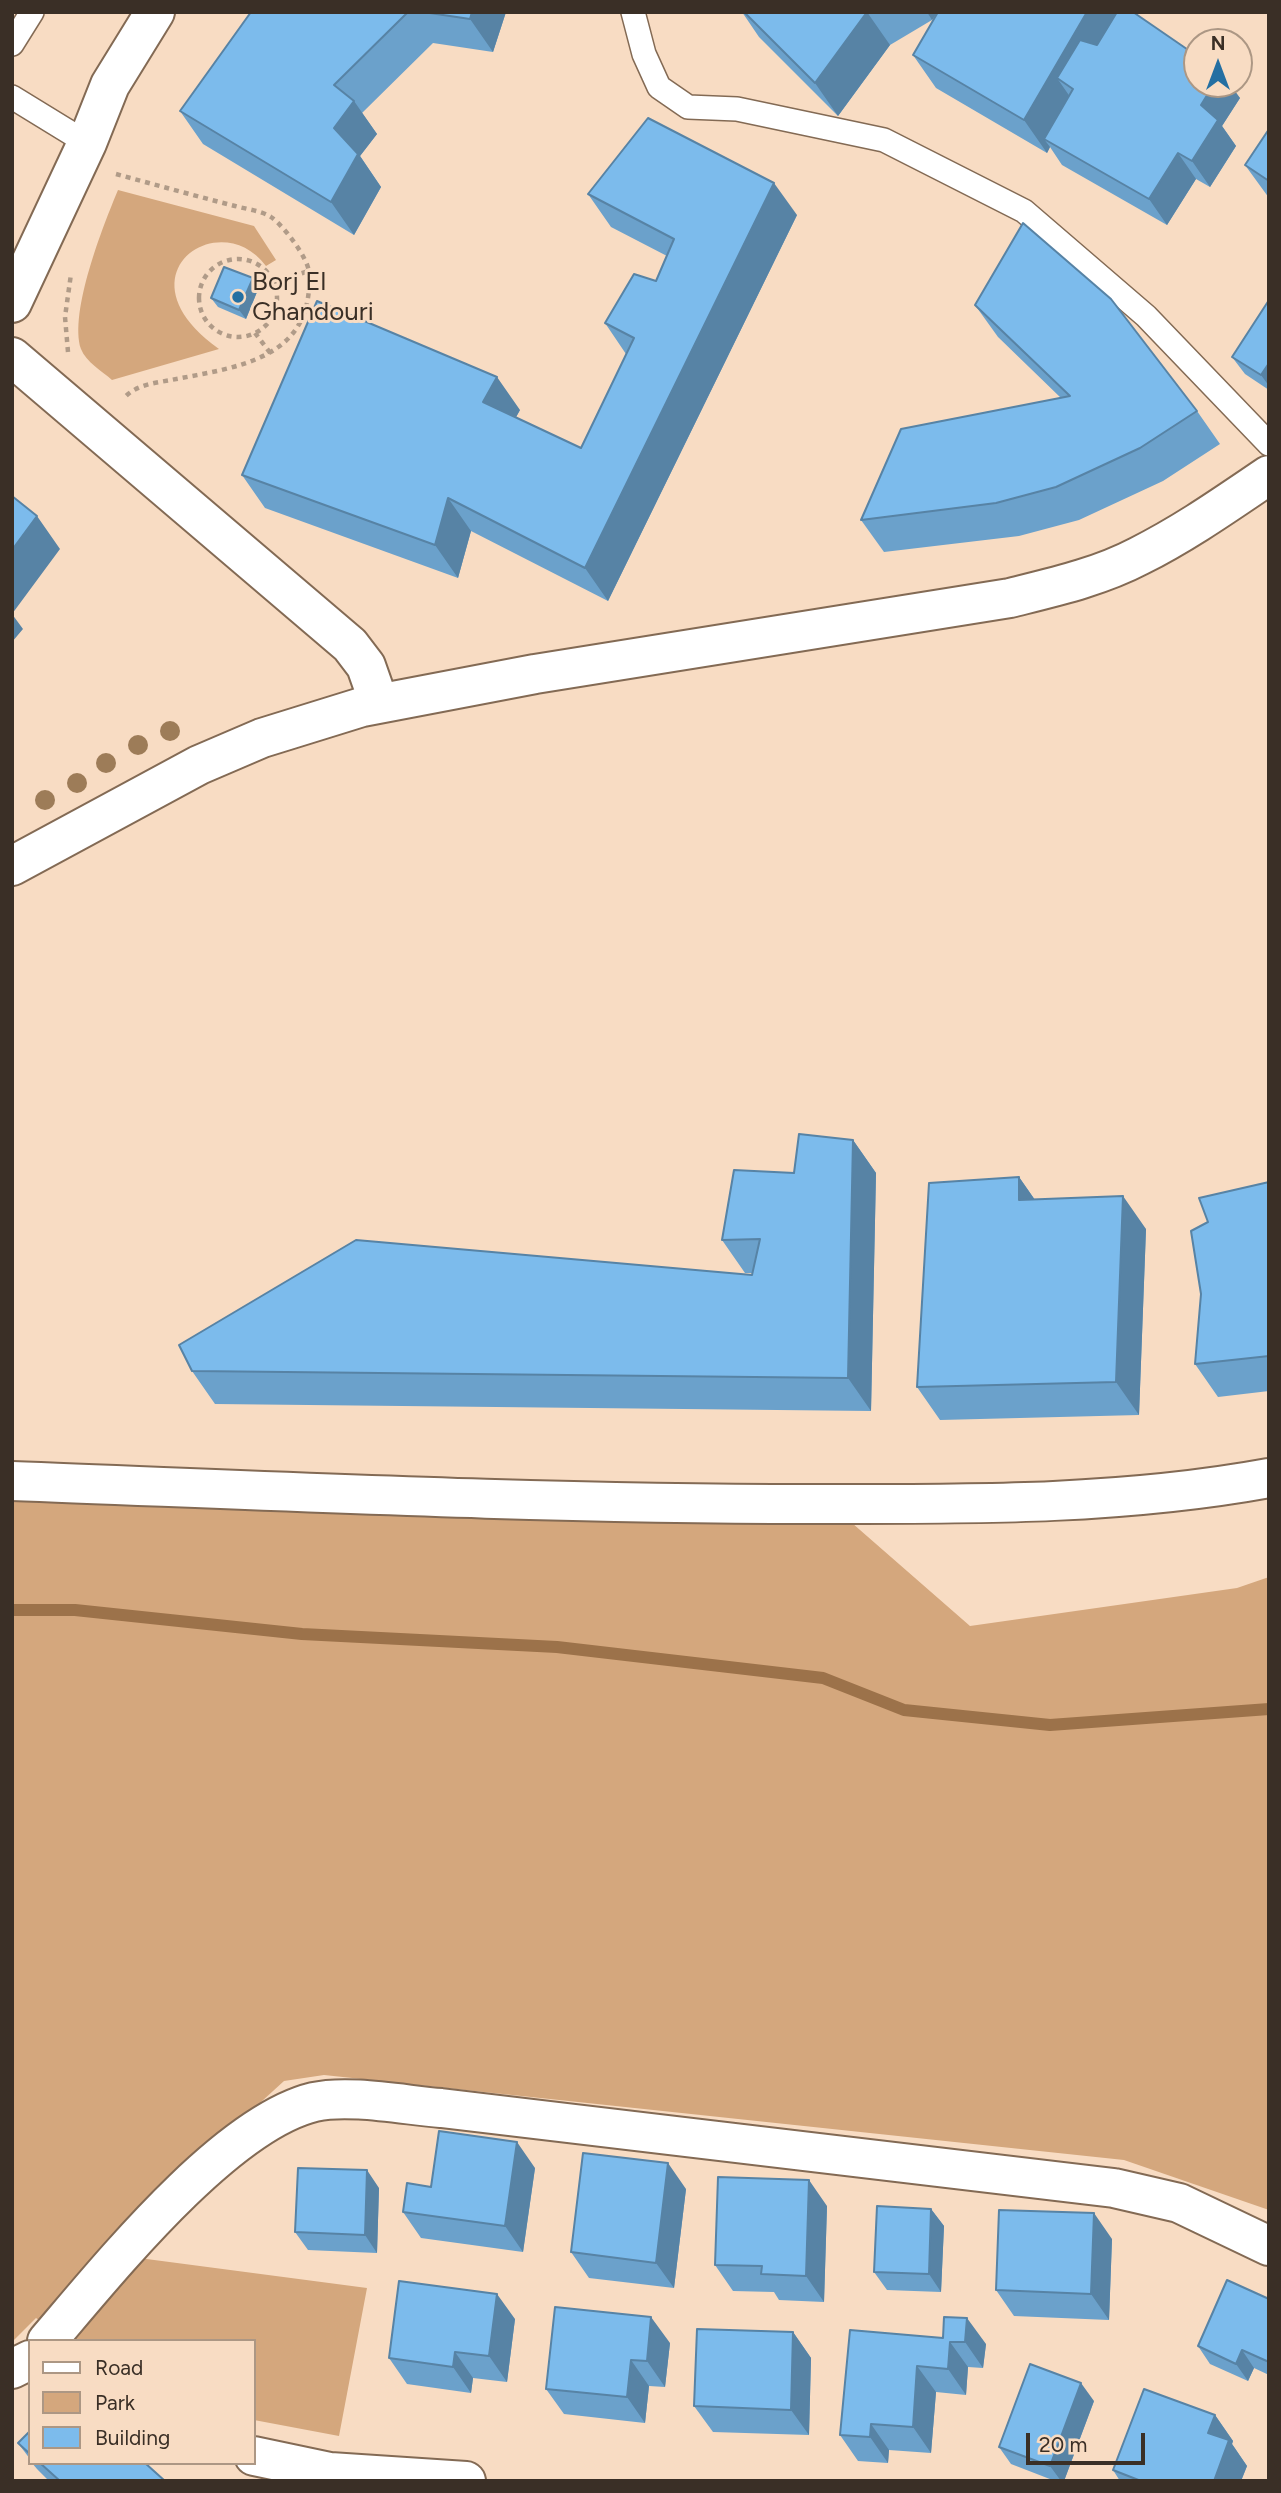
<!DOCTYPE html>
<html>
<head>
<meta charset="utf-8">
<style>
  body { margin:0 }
  #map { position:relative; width:1281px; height:2493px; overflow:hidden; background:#f8dcc3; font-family:Figtree,sans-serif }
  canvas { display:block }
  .frame { position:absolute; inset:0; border:14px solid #3a2f26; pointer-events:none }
  .legend { position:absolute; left:28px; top:2339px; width:228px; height:126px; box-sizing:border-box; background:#f8dcc3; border:2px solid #ac9784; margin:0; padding:9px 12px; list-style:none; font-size:21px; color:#3a2f26 }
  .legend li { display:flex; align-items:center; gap:14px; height:35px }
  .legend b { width:35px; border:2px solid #ac9784 }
  .north { position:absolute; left:1183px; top:28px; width:70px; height:70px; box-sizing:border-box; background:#f8dcc3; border:2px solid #ac9784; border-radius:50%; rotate:0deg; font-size:19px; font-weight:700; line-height:28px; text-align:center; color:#3a2f26 }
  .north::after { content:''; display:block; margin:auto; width:24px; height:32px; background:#246fa2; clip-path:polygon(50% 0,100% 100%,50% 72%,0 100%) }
  .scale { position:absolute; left:1026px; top:2433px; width:119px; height:32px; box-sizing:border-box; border:4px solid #3a2f26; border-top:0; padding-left:9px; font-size:21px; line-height:24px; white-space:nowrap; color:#3a2f26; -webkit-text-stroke:5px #f8dcc3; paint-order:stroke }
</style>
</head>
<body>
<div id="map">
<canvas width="1281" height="2493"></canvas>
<div class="frame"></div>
<ul class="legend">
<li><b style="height:9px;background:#fff"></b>Road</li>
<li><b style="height:19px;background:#d4a77d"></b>Park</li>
<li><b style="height:19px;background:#7cbbec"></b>Building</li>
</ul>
<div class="north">N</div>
<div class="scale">20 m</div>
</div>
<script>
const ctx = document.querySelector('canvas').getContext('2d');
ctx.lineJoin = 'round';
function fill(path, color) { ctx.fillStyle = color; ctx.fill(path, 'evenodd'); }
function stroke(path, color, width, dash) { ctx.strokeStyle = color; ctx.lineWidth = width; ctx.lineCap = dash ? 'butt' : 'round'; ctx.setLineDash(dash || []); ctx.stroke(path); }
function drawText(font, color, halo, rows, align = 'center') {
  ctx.font = font + ' Figtree,sans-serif'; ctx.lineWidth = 6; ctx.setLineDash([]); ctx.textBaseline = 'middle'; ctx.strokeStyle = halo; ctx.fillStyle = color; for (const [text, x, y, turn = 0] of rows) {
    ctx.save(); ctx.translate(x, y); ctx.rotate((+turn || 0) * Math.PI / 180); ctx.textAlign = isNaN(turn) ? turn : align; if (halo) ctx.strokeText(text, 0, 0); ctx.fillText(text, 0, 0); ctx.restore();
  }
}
const green = new Path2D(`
  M118 190 254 226 276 260 266 266C220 204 115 275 219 349L112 380C102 371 86 362 81 349 69 312 103 226 118 190Z
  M12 1499 852 1523 970 1626 1237 1588 1269 1577V2210L1124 2160 324 2075 284 2081 116 2234 139 2258 367 2288 339 2436 254 2420V2341H67L36 2318 12 2342Z`);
const stream = new Path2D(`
  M12 1610H75L302 1634 557 1647 823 1678 904 1710 1050 1725 1269 1709`);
const path = new Path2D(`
  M116 174C156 185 196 196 235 206 246 209 262 211 271 217 283 225 309 259 309 273 314 360 237 367 171 380 154 383 135 385 123 399
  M199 298a39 39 0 1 1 78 0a39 39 0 1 1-78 0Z
  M273 282 309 271
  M255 333 271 354
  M68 352 65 317 71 274`);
const lane = new Path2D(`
  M633 12 644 54 659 87 688 107 737 109 884 140 1024 211 1146 316 1269 444
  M12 44 32 12
  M12 97 87 143`);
const street = new Path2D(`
  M12 303 87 143 110 85 155 12
  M12 357 350 645 366 666 379 703
  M12 1481C278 1491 543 1504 809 1504 963 1504 1116 1506 1269 1478
  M47 2341C107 2271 224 2124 314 2102 349 2094 404 2105 441 2108L1114 2188 1179 2203 1269 2246
  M12 2369 30 2360
  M254 2456 330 2472 466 2481`);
const secondary = new Path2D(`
  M12 866 199 765 262 738 362 707 535 674 1010 598C1054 587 1099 577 1139 556 1185 533 1226 504 1269 475`);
const trees = [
  [170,731],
  [138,745],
  [106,763],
  [77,783],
  [45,800]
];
const wall = new Path2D(`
  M251 12H506L493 52 433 43 362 113 377 134 360 156 381 187 354 235 203 144 180 111Z
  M742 12H1133L1240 98 1222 126 1236 146 1210 187 1196 179 1167 225 1062 165 1050 147 1047 153 936 88 913 55 937 13 932 20 890 45 838 116 759 37Z
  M1269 129V198L1245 165Z
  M588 194 797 215 608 601 471 531 458 578 265 508 242 475 520 410 516 417 581 448 626 354 605 323 656 281 667 256 611 227Z
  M259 287 246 319 218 307 211 298Z
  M1269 300V390L1245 374 1232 357Z
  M975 305 1197 411 1220 444 1163 481 1079 520 1019 536 884 552 861 520 1061 398 998 337Z
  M853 1140 876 1173 871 1411 215 1404 192 1371 752 1275 753 1273H745L722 1240Z
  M1019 1177 1035 1200 1146 1229 1139 1415 940 1420 917 1387Z
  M1269 1182V1391L1218 1397 1195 1364 1208 1222Z
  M535 2168 523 2252 421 2238 403 2212Z
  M379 2188 377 2253 308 2250 295 2232Z
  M686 2189 674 2288 589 2278 571 2252Z
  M827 2206 824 2302 779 2300 774 2292 733 2291 715 2265Z
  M931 2209 944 2226 941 2292 887 2290 874 2272Z
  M1112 2239 1109 2320 1014 2316 996 2290Z
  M1269 2299V2375L1254 2368 1248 2381 1210 2364 1198 2346Z
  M515 2319 507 2382 473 2378 471 2393 407 2384 389 2358Z
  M850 2330 986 2344 983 2368 968 2367 966 2395 936 2392 931 2453 889 2450 888 2463 858 2461 840 2435Z
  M793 2332 811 2358 809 2435 713 2432 694 2406Z
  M670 2343 665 2387 649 2386 645 2423 564 2414 546 2389Z
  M1094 2401 1064 2481H1055L1011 2464 999 2447Z
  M1215 2415 1233 2441 1232 2444 1247 2466 1241 2481H1120L1113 2470Z
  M30 2431V2459L18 2443Z
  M32 2463H145L165 2481H49L37 2469Z`);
const shadedWall = new Path2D(`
  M472 12H506L493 52 470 19Z
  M867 12 890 45 838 116 815 83Z
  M927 12H938L932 20Z
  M1087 12H1126L1073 89 1057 78 1075 104 1044 139 1050 147 1047 153 1024 120Z
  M1214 84H1230L1240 98 1222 126 1236 146 1210 187 1192 161 1201 105Z
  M354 101 377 134 360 156 381 187 354 235 331 202 334 128Z
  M1178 153 1196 179 1167 225 1149 199Z
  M774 183 797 215 608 601 585 568Z
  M253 278 259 287 246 319 239 310Z
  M1269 363V386L1261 375Z
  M497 377 520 410 506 435 483 402Z
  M448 498 471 531 458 578 435 545Z
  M37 516 60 549 12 614 23 629 12 642V550Z
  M853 1140 876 1173 871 1411 848 1378Z
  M1019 1177 1042 1210 1019 1200Z
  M1123 1196 1146 1229 1139 1415 1116 1382Z
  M517 2142 535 2168 523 2252 505 2226Z
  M668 2163 686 2189 674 2288 656 2263Z
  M367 2170 379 2188 377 2253 365 2235Z
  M809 2180 827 2206 824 2302 806 2276Z
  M931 2209 944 2226 941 2292 929 2274Z
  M1094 2213 1112 2239 1109 2320 1091 2294Z
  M497 2294 515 2319 507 2382 489 2356Z
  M651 2317 670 2343 665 2387 647 2361Z
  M967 2318 986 2344 983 2368 965 2342Z
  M793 2332 811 2358 809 2435 791 2410Z
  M950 2342 968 2367 966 2395 948 2369Z
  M1242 2350 1254 2368 1248 2381 1236 2364Z
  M455 2352 473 2378 471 2393 453 2367Z
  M631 2360 649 2386 645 2423 627 2397Z
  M917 2366 936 2392 931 2453 913 2427Z
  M1081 2383 1094 2401 1064 2481H1061L1050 2466Z
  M1215 2415 1233 2441 1232 2444 1247 2466 1241 2481H1214L1208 2433Z
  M871 2424 889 2450 888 2463 870 2437Z`);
const building = new Path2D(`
  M251 12H408L334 85 354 101 334 128 358 154 331 202 180 111Z
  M423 12H472L470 19Z
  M744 12H867L815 83Z
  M938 12H1087L1024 120 913 55Z
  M1117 12H1133L1197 56V84H1214L1201 105 1218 120 1192 161 1178 153 1149 199 1044 139 1073 89 1057 78 1080 40 1097 45Z
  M648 118 774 183 585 568 448 498 435 545 242 475 317 301 497 377 483 402 581 448 634 338 605 323 634 274 656 281 674 239 588 194Z
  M1269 129V181L1245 165Z
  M1023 223 1111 299 1197 411 1140 448 1056 487 996 503 861 520 901 429 1070 396 975 305Z
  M224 267 253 278 239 310 211 298Z
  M1269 300V363L1261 375 1232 357Z
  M12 496 37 516 12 550Z
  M799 1134 853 1140 848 1378 192 1371 179 1345 356 1240 752 1275 760 1239 722 1240 734 1170 794 1173Z
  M1019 1177V1200L1123 1196 1116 1382 917 1387 929 1183Z
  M1269 1182V1356L1195 1364 1201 1294 1191 1231 1208 1222 1199 1198Z
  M439 2131 517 2142 505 2226 403 2212 407 2183 431 2187Z
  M583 2153 668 2163 656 2263 571 2252Z
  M298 2168 367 2170 365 2235 295 2232Z
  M718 2177 809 2180 806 2276 761 2274 762 2266 715 2265Z
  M877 2206 931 2209 929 2274 874 2272Z
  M999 2210 1094 2213 1091 2294 996 2290Z
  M1227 2280 1269 2299V2362L1242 2350 1236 2364 1198 2346Z
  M399 2281 497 2294 489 2356 455 2352 453 2367 389 2358Z
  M555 2307 651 2317 647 2361 631 2360 627 2397 546 2389Z
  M944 2317 967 2318 965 2342H950L948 2369 917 2366 913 2427 871 2424 870 2437 840 2435 850 2330 943 2338Z
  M697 2329 793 2332 791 2410 694 2406Z
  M1030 2364 1081 2383 1050 2466 999 2447Z
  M1144 2389 1215 2415 1208 2433 1229 2440 1214 2481H1141L1113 2470Z
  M30 2431V2454L18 2443Z
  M40 2463H145L165 2481H60Z`);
const markers = [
  [238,297,7,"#246fa2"]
];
const poiNames = [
  ["Borj El",252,282],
  ["Ghandouri",252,312]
];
fill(green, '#d4a77d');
stroke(stream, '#9c724a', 12);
stroke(lane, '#836a54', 26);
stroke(street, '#836a54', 42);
stroke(secondary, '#836a54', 42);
stroke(path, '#b09b88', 4.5, [5, 5]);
stroke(lane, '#fff', 23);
stroke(street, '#fff', 38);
stroke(secondary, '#fff', 38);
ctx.fillStyle = '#9d7c58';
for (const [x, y] of trees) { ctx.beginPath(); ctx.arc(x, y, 10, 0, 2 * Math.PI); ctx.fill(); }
fill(wall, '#6ba1cb');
fill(shadedWall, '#5783a5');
fill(building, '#7cbbec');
stroke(building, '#5783a5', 2);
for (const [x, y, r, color] of markers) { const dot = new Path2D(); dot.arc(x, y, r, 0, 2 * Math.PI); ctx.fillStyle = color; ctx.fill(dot); stroke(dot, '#f8dcc3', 2.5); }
drawText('26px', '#3a2f26', '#f8dcc3', poiNames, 'left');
</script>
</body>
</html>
